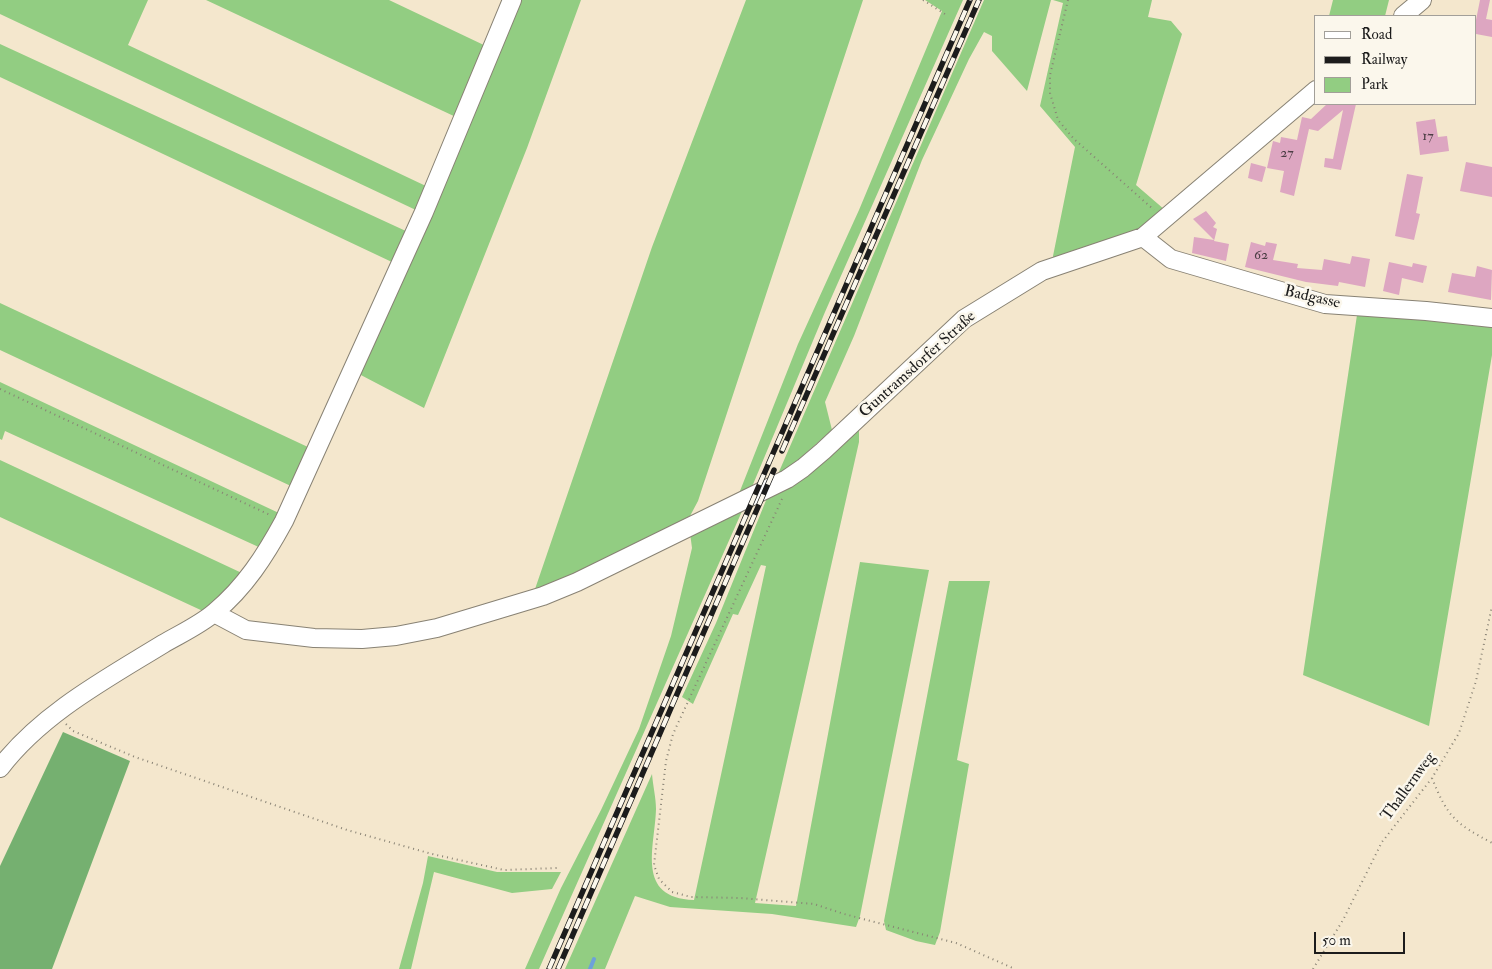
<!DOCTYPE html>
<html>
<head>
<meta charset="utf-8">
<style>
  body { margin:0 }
  #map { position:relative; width:1492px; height:969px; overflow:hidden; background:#f4e7cd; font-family:"IM FELL Double Pica",serif }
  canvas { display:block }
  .legend { position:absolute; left:1314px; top:15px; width:162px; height:90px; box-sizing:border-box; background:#fbf7ec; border:1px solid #a29f99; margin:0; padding:6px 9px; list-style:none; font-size:15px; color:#1c1c1c }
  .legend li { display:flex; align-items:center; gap:10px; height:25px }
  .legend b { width:25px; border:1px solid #a29f99 }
  .scale { position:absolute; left:1314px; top:932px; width:91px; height:22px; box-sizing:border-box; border:2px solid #1c1c1c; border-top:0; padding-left:6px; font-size:15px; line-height:18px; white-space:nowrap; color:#1c1c1c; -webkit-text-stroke:4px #fbf7ec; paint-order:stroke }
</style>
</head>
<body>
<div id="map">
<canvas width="1492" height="969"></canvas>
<ul class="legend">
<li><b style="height:6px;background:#fff"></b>Road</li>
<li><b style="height:6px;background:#1c1c1c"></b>Railway</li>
<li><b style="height:14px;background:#92cd82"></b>Park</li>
</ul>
<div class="scale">50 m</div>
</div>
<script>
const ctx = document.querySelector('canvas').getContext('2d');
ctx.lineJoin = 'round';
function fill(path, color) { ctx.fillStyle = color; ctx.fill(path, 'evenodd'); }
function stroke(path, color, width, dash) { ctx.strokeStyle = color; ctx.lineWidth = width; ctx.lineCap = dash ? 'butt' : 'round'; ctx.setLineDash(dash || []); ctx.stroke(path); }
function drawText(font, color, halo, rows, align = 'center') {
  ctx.font = font + ' "IM FELL Double Pica",serif'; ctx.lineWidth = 5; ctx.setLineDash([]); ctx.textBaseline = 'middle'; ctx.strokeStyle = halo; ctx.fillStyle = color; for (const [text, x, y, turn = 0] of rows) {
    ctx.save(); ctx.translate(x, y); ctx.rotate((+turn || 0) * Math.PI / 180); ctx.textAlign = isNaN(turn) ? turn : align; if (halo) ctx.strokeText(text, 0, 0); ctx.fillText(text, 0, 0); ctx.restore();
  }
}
const green = new Path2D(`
  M0 0H148L128 45 428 187 418 211 0 14Z
  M206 0H389L488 47 458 118Z
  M519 0H581L527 148 424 408 357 373Z
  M746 0H863L698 501 690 516 572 577 534 592 652 247Z
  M925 0H963L825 312 749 494 738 496 798 344 859 210 942 11Z
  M984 0H1051L1027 91 992 51V36L984 32 969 59 922 160 854 336 825 402 832 430 787 470 778 474Z
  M1053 0H1152L1148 17 1171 21 1182 34 1136 185 1165 210 1138 231 1054 262 1053 256 1075 147 1040 106 1063 3Z
  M1333 0H1389L1385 16H1329Z
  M0 44 408 232 394 263 0 77Z
  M0 303 310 448 293 487 0 350Z
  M1357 315 1492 325V355L1429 726 1303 675Z
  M0 382 281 514 263 549 5 431 2 440 0 439Z
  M859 427V442L755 903 796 906 860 562 929 570 860 916 856 927 772 914 670 907 635 896 605 969H565L652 774C653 786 656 798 656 809 655 847 635 898 694 900L766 566 761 565 738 615 733 614 693 704 682 697 716 623 767 498 787 489Z
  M0 460 244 574 205 612 0 517Z
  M743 509 539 969H525L561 888 601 810 639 729 671 636 692 548 690 533Z
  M949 581H990L957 760 969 764 940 932 935 945 916 941 886 930 884 921Z
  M428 856 497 872H561L552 889 512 893 434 872 411 969H399L423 883Z`);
const forest = new Path2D(`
  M63 732 130 761 52 969H0V866Z`);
const stream = new Path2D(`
  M590 969 594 959`);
const building = new Path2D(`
  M1480 0H1490L1486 19 1492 20V37L1476 34V20Z
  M1327 104H1356L1341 170 1324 167 1325 158 1333 159 1343 110 1318 131 1309 129 1294 196 1280 192 1284 171 1267 168 1273 141 1280 143 1281 137 1297 140 1302 117 1311 119Z
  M1435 119 1438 137 1447 136 1449 151 1420 155 1416 122Z
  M1466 162 1492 167V197L1460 191Z
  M1251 163 1266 167 1262 182 1248 178Z
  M1407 174 1423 177 1416 213 1420 214 1414 240 1395 236Z
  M1206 211 1216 223 1213 227 1217 229 1214 241 1229 244 1226 261 1192 253 1194 237 1214 240 1193 219Z
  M1251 242 1265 246 1266 242 1277 244 1273 260 1298 264 1297 268 1322 270 1324 259 1350 264 1352 256 1370 259 1365 287 1339 282 1338 286 1306 282 1245 267Z
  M1389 262 1412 267 1413 263 1427 266 1423 283 1402 278 1399 295 1383 291Z
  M1477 266 1492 270 1491 300 1448 292 1452 273 1475 277Z`);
const path = new Path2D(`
  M923 0 948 16
  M1068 0 1050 75V93L1058 120 1074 139 1154 210
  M0 389 270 515
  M782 499 673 734 666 761 654 865 659 879 672 892 691 897 740 898 814 904 844 914 956 943 1015 969
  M66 724 73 731 135 757 347 830 432 854 504 870 557 868
  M1432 778C1448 818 1455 823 1492 843
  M1313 969 1343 920 1382 842 1432 778 1459 733 1476 681 1492 606`);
const minor = new Path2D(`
  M1403 16 1422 0
  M1143 237 1171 259 1325 304 1426 311 1492 318
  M214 613 246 630 314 638 362 639 396 636 437 628 543 596 577 582 787 479 803 468 823 451 964 319 1042 271 1143 237 1316 90
  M0 768C41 714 106 679 163 644 180 634 200 625 215 612 245 587 265 556 284 521L424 212 512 0`);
const rail = new Path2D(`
  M782 451 979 0
  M549 969 970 0
  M558 969 774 470`);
const numberNames = [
  ["17",1428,137],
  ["27",1287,154],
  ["62",1261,256]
];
const streetNames = [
  ["Badgasse",1312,298,13],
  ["Guntramsdorfer Straße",918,365,-42],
  ["Thallernweg",1409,787,-54]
];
fill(green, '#92cd82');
fill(forest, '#75b070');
stroke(stream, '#6da1d9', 4);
fill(building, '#dda6c1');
stroke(minor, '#888274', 20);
stroke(path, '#888274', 2, [1, 4]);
stroke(minor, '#fff', 18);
stroke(rail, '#1c1c1c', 5.5);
stroke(rail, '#fbf7ec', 4, [11]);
drawText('14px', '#4c3e45', null, numberNames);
drawText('16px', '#1c1c1c', '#fbf7ec', streetNames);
</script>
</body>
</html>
